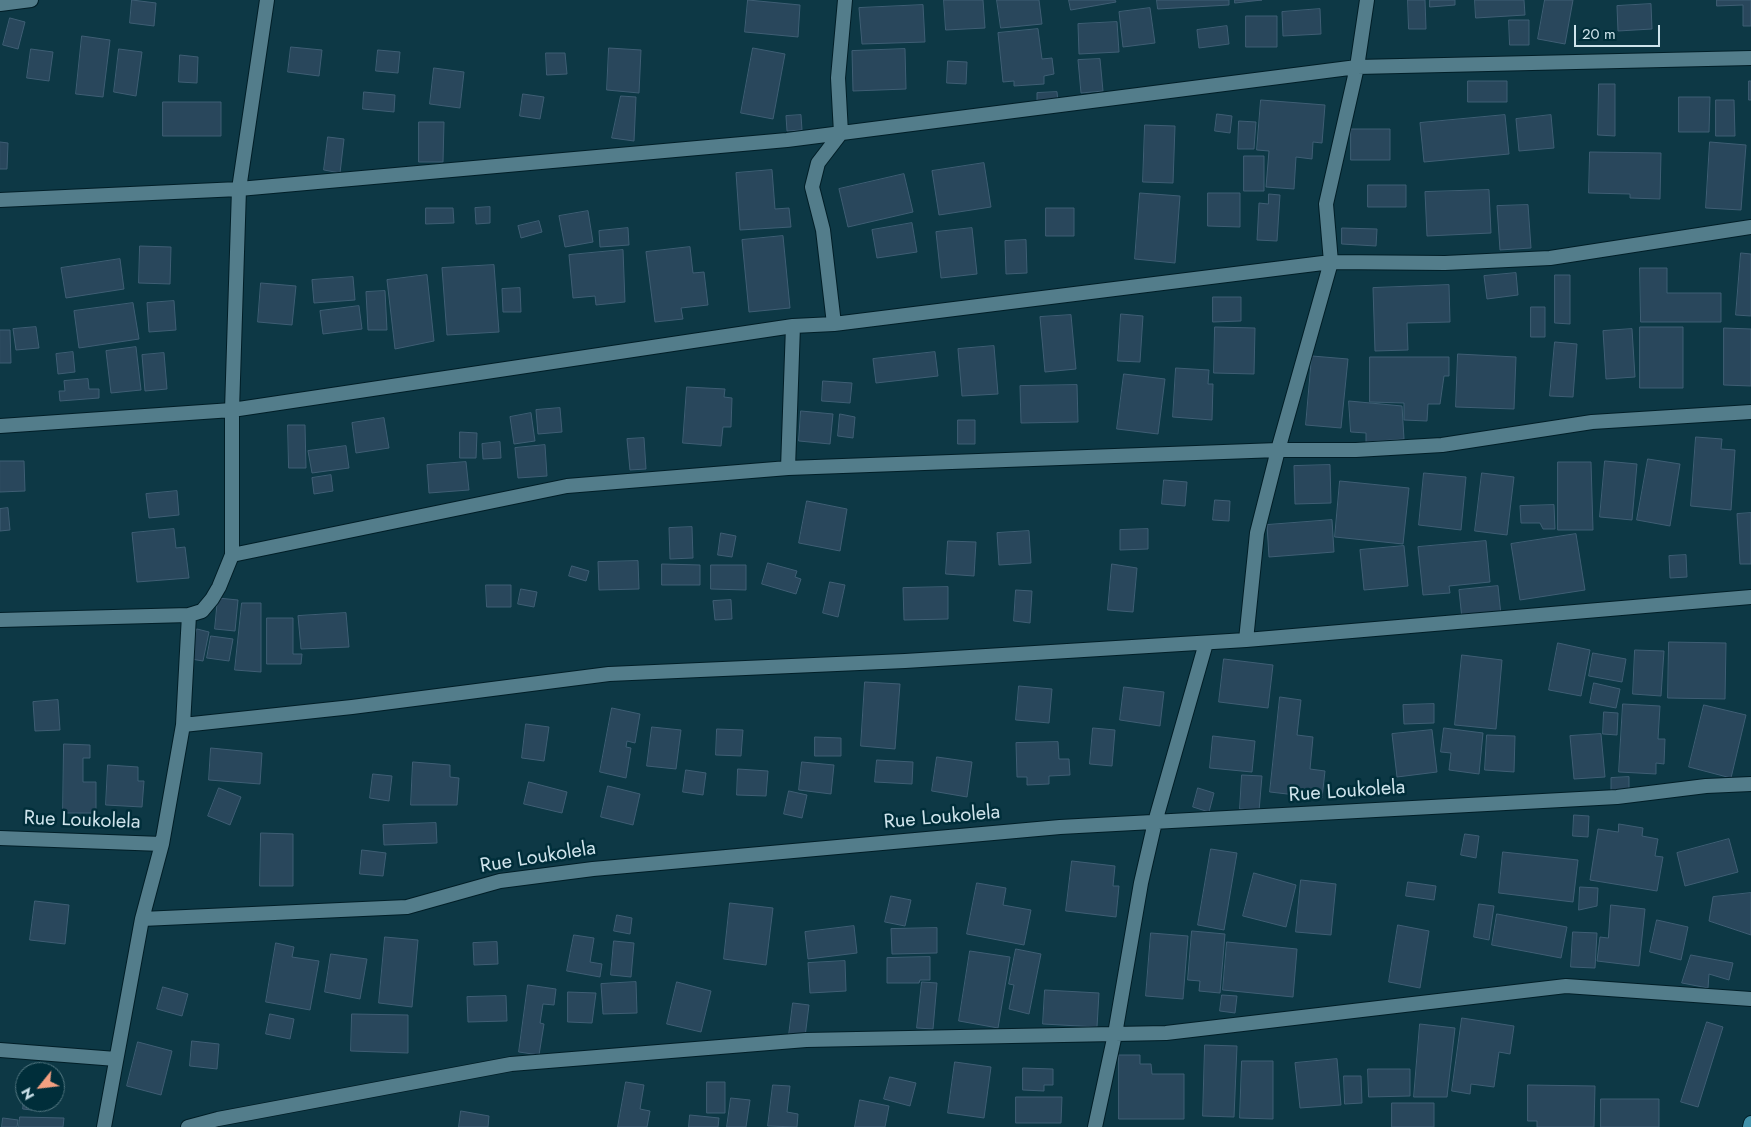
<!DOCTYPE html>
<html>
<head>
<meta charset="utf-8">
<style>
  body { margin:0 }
  #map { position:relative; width:1751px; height:1127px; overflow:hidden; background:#0d3845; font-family:Jost,sans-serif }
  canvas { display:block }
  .north { position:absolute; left:15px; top:1062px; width:50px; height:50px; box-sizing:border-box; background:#002e3a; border:1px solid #537781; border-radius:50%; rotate:241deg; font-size:14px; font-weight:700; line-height:20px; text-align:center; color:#cfe4ec }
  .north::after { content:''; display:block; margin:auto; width:18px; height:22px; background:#f3a081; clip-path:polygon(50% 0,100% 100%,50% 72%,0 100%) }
  .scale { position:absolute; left:1574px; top:25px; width:86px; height:22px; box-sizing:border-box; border:2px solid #cfe4ec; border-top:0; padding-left:6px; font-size:15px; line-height:18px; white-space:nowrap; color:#cfe4ec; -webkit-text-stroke:4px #002e3a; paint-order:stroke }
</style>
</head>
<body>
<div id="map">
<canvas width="1751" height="1127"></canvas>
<div class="north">N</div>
<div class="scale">20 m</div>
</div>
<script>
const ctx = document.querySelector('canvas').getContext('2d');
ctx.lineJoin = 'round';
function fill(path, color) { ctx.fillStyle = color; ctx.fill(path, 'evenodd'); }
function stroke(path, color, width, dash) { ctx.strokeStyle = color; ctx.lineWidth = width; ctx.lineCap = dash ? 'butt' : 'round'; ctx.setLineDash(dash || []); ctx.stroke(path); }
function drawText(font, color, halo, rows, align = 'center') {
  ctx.font = font + ' Jost,sans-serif'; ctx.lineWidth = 5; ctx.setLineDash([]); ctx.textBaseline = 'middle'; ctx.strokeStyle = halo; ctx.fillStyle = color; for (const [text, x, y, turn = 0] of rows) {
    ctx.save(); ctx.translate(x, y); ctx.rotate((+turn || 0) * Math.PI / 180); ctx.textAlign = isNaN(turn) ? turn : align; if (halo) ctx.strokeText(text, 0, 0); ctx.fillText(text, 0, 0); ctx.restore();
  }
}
const building = new Path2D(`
  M132 0 156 3 154 26 130 23Z
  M748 0 800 5 798 37 745 32Z
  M944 0H983L985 28 946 30Z
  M997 0H1039L1042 24 1001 28Z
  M1069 0H1115L1116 2 1071 10Z
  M1157 0H1229V5L1158 9Z
  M1235 0H1262L1235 3Z
  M1408 0H1425L1426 29H1409Z
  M1430 0H1455V5L1430 7Z
  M1475 0H1524L1525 15 1476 18Z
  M1545 0H1573L1565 44 1538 39Z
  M1717 0H1751V26H1743V5L1717 6Z
  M1651 4 1652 29 1618 31 1617 6Z
  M923 5 925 42 862 44 859 8Z
  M1150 8 1155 43 1123 47 1119 12Z
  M1320 9 1321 34 1283 36 1282 12Z
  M1246 16H1277V47H1246Z
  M10 18 25 22 18 49 3 45Z
  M1509 20H1529V45H1510Z
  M1117 22 1119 52 1079 54 1078 24Z
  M1227 26 1229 44 1199 48 1197 30Z
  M1038 29 1042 59 1052 58 1054 74 1044 76V84L1014 86V81L1003 82 998 33Z
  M82 36 110 40 103 97 76 94Z
  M291 47 322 50 319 76 288 72Z
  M609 48 641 50 639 93 607 90Z
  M753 48 785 54 773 119 741 113Z
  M31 49 53 52 49 81 27 78Z
  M119 49 142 52 136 96 114 92Z
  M905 49 906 89 853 91 852 51Z
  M378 50 400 52 398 73 376 71Z
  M546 53H565L567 74 547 75Z
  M180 55 198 57 197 83 179 82Z
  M1100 59 1103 91 1081 93 1078 60Z
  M948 61 967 62 966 84 947 83Z
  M434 68 464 72 460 108 430 104Z
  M1468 81H1507V102H1468Z
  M1749 81H1751V100H1749Z
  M1599 84H1615V136L1598 135Z
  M364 92 395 95 394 112 363 109Z
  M1057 92 1058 102 1037 103V93Z
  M523 94 544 97 540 119 520 116Z
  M621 96 636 97 634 141 612 138Z
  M1679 97H1710L1709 132H1679Z
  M1261 100 1325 105 1322 143 1313 142 1312 159 1296 157 1294 189 1266 187 1269 151 1257 150Z
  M1716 100H1734L1735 136H1716Z
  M163 102H221V136H163Z
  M1217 114 1232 116 1230 133 1215 131Z
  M801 115 802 130 787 131 786 116Z
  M1505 115 1509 154 1424 162 1420 123Z
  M1551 115 1554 148 1519 151 1516 119Z
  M1239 121 1256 122 1254 149H1238Z
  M419 122H444L443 162H419Z
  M1145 125 1175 126 1173 183 1143 182Z
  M1351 129H1390V160H1351Z
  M328 137 344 139 340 173 324 170Z
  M0 142 8 143 7 169H0Z
  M1710 142 1746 145 1741 210 1706 208Z
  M1590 152 1661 153 1660 199 1630 198V194L1589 193Z
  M1244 156H1264V191H1244Z
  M984 163 991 207 939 215 932 171Z
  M772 170 775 209 789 208 791 227 740 230 736 173Z
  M904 174 913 212 848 227 839 189Z
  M1368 185H1406V207H1368Z
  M1489 190 1491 233 1427 236 1425 192Z
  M1140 193 1180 196 1175 263 1135 259Z
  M1208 193H1240V227L1208 226Z
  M1269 194 1280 195 1277 241 1257 240 1259 203 1268 204Z
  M1528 205 1531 248 1500 250 1497 206Z
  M490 207V223L476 224 475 208Z
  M426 208H453L454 223 426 224Z
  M1046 208H1074V236H1046Z
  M588 211 593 242 565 247 559 216Z
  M539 221 542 232 521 238 518 226Z
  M912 223 917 252 877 258 872 230Z
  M628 228 629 245 600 247 599 231Z
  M972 228 977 274 941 278 936 232Z
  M1342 228 1377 229 1376 246 1342 244Z
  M783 236 790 308 749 312 742 240Z
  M1026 240 1027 273 1006 274 1005 241Z
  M140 246 171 247 170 284 139 283Z
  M690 247 693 273 704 272 708 305 681 308 683 319 655 322 646 252Z
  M623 250 625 302 596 305 595 296 573 298 569 255Z
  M1741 253 1751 254V316L1736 315Z
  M120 259 124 289 66 298 61 268Z
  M494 265 499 332 447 335 442 268Z
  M1640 268H1667V293H1721V322H1641Z
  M1516 273 1518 295 1487 299 1484 276Z
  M427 275 434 341 395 349 387 280Z
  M1555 275H1570V324L1555 323Z
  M353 277 355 300 314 303 312 280Z
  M261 283 296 286 292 325 258 322Z
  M1449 285 1450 322 1407 323 1408 350 1375 351 1373 288Z
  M520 288 521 312H503L502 289Z
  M385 291 387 330H368L366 292Z
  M1213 297H1241V321L1213 322Z
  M174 301 176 330 149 332 147 303Z
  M133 303 139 339 79 348 74 311Z
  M359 306 362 329 323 334 320 311Z
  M1531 307H1545V337H1531Z
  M1121 314 1143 316 1140 362 1118 361Z
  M1071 315 1076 369 1045 372 1040 317Z
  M36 327 39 348 16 350 13 329Z
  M1215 327 1255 328 1254 374 1214 373Z
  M1640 327H1683V388H1640Z
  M1724 328 1751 329V386L1724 385Z
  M1632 329 1635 377 1606 379 1603 331Z
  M0 330H10L11 363H0Z
  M1555 342 1577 344 1573 397 1550 396Z
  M994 346 998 394 962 396 958 349Z
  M136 347 141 390 111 393 106 351Z
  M73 352 75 372 58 374 56 354Z
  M935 352 938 376 876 383 873 359Z
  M164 353 167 389 145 391 142 355Z
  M1458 354 1516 357 1514 409 1456 407Z
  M1312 356 1348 359 1341 428 1306 425Z
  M1370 357H1449V376H1444L1440 404H1428L1427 421 1404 420V403L1370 402Z
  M1176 368 1209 370 1208 384H1213L1212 420 1173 417Z
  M1124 374 1165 379 1158 434 1117 429Z
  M88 379 89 389H99V398L60 401 59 391H65L64 381Z
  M823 381 852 383 850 403 822 401Z
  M1077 385 1078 422 1021 423 1020 386Z
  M687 387 725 389 724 397 732 398 731 427H723L721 446 683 443Z
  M1349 401 1402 406 1404 439 1366 442V433L1351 432Z
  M560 408 562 432 538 434 536 410Z
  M801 411 833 414 830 444 799 441Z
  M531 413 535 441 514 444 510 417Z
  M840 414 855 417 853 438 838 436Z
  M384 418 389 448 356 453 352 423Z
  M958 420H975V444H958Z
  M288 425H305L306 468H289Z
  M460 432 477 433 476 458H460Z
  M1696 437 1722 439 1721 449 1735 450 1731 510 1691 506Z
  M644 438 646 469 630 470 627 439Z
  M500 442 501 458 483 459 482 444Z
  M545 445 547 476 518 478 515 448Z
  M346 446 349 468 312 473 308 451Z
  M1648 459 1680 464 1670 526 1637 520Z
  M0 461H24L25 491 0 492Z
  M1605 461 1637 464 1632 520 1600 517Z
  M466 462 469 490 429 493 427 465Z
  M1558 462H1591L1593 530H1558Z
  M1330 465 1331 503 1295 504 1294 466Z
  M1424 473 1466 477 1461 530 1419 525Z
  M1482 473 1514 477 1507 535 1475 531Z
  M331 475 333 491 314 494 312 478Z
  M1164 480 1187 482 1185 506 1162 504Z
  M1340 481 1409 488 1403 544 1335 537Z
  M177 491 179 515 149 518 146 494Z
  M1215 500 1230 501 1229 521 1213 520Z
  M807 501 847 509 840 551 799 543Z
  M1554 505 1555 529H1543L1540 523H1521L1520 506Z
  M8 508 10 530 0 531V509Z
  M1751 513V564H1740L1737 514Z
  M1332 520 1334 552 1269 557 1267 525Z
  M692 527 693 558 670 559 669 528Z
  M174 529 176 548 185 547 189 578 137 582 132 533Z
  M1148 529V549L1120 550V530Z
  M1029 531 1031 563 999 565 997 533Z
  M721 533 736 536 732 557 718 555Z
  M1576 534 1585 590 1520 600 1511 544Z
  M948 541 976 542 974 576 946 574Z
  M1486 541 1490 582 1449 586 1450 593 1423 595 1418 547Z
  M1404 546 1408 586 1364 590 1360 550Z
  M1686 555 1687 577 1670 578 1669 556Z
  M638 561 639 589 599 590 598 562Z
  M768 563 797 571 795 577 801 579 796 594 762 584Z
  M662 564 700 565V585H662Z
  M1112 564 1137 568 1133 612 1108 610Z
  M711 565H746V590L711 589Z
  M572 566 589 571 586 581 569 576Z
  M830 582 845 585 838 617 823 613Z
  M486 585H511V607H487Z
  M1498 586 1501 615 1462 619 1459 590Z
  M948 587V619L904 620 903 588Z
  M521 589 537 592 534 607 518 604Z
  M1016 590 1032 591 1030 623 1014 621Z
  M218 598 238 600 235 631 215 629Z
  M731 600 732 619 715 620 713 601Z
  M242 603H261V672L235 670Z
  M346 613 349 647 301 649 298 616Z
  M267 618H293V654H302L301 664H267Z
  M197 629 209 632 203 661 191 659Z
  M211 636 233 639 229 661 207 658Z
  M1669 642 1726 643 1725 699 1668 698Z
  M1558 643 1590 650 1581 696 1549 690Z
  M1635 650 1664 651 1661 696 1633 694Z
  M1593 653 1626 659 1622 682 1589 676Z
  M1462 655 1502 660 1496 729 1455 725Z
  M1224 659 1273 665 1268 708 1219 702Z
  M865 682 900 684 895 749 861 746Z
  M1594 683 1620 689 1616 708 1590 703Z
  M1019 686 1052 689 1049 723 1016 720Z
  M1124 687 1164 692 1160 726 1120 720Z
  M1280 697 1301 700 1297 735 1313 737 1310 769 1325 771 1322 798 1270 792Z
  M58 700 60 730 35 731 33 702Z
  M1434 704V723L1404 724 1403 705Z
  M1623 704 1660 706 1658 739H1665L1664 764 1656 763V774L1619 772Z
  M1704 705 1746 715 1731 778 1689 767Z
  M612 708 640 714 635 743 627 741 626 747 631 748 626 778 600 772Z
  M1604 712 1618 713 1617 735 1603 734Z
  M526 724 549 727 544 761 522 758Z
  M652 727 681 730 676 769 647 766Z
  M1093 728 1115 730 1112 766 1090 764Z
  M1444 728 1483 733 1479 774 1449 770 1451 753 1441 752Z
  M717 729 743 730 741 756 716 755Z
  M1432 730 1437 772 1397 777 1392 734Z
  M1601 734 1605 777 1574 779 1570 736Z
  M1487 735 1515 736 1514 772 1485 770Z
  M1213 736 1255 741 1252 772 1210 768Z
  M815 737 841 738V756H815Z
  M1058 742 1059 759H1069L1070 775 1049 776V784L1027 785V777H1017L1016 743Z
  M64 744 90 745V758H83V782H96V813H63Z
  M211 748 262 753 260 784 209 780Z
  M937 757 972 762 967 797 932 791Z
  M877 760 913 762 912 784 875 782Z
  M413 762 450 765V777L459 778 457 805H411Z
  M802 762 834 765 831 794 799 790Z
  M108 765 138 767V781H144L142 807 106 805Z
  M738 769 768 771 766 796 737 795Z
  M686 770 706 773 703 795 683 792Z
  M373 774 392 776 389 801 370 798Z
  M1242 775 1262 776 1259 811 1240 809Z
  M1629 777V793H1611V778Z
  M529 782 567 792 562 813 524 804Z
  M608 786 640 794 633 825 601 817Z
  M219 788 241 797 230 825 208 816Z
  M1198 788 1214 793 1209 812 1193 807Z
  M789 791 807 795 802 818 784 814Z
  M1574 815 1589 816 1588 837 1573 836Z
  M436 823 437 843 384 845 383 825Z
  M1619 824 1643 828 1642 836 1658 839 1655 856 1663 857 1657 891 1590 880 1598 829 1618 832Z
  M261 833 293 834V886H260Z
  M1465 834 1479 836 1476 858 1461 855Z
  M1729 839 1738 872 1685 886 1677 853Z
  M1211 849 1237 853 1224 930 1198 925Z
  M362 850 386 853 383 876 360 874Z
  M1503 852 1578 860 1573 902 1499 893Z
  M1072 861 1115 866 1113 886H1119L1116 917 1066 911Z
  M1254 873 1296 885 1286 927 1243 916Z
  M1301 880 1336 884 1331 935 1296 932Z
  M1408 882 1436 886 1434 900 1406 896Z
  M977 883 1006 888 1003 905 1031 910 1024 945 967 934Z
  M1580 887 1598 888 1597 906 1579 910Z
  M1751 893V935L1709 921 1713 897Z
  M891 896 911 900 905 926 885 922Z
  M35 901 69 905 65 944 30 940Z
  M730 903 773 908 766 965 724 959Z
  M1479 904 1494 906 1489 940 1474 937Z
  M1611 905 1645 909 1639 966 1597 961 1600 937 1608 938Z
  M1497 914 1567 927 1561 958 1492 945Z
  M617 915 632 918 630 934 614 931Z
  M1657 920 1688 927 1681 960 1650 952Z
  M1398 925 1429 931 1420 988 1389 982Z
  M854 926 857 953 808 959 805 932Z
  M937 928V953L892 954 891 929Z
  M1192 931 1225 934 1220 993 1199 991 1200 981 1188 980Z
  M1573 932 1597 933 1595 968 1571 967Z
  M1151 933 1188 936 1183 999 1146 996Z
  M574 935 594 938 590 962 602 964 600 977 567 971Z
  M385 937 418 940 412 1007 379 1003Z
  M614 941 634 943 631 977 611 975Z
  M497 942 498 964 474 965 473 943Z
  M1227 942 1297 949 1293 997 1223 990Z
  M276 943 294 947 292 957 319 961 310 1010 266 1002Z
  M1016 949 1041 954 1029 1014 1009 1009 1014 985 1009 984Z
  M970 951 1010 957 998 1028 959 1021Z
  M331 954 367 959 360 999 325 992Z
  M1691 955 1733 963 1729 980 1709 974 1708 988 1682 983Z
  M930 957V980H920L919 983H887V958Z
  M845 961 846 991 810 993 808 963Z
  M636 982 637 1013 603 1014 601 984Z
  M677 982 711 991 701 1032 667 1024Z
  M922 982 937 983 933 1029 917 1028Z
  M528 985 556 989 554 1005 543 1004 540 1023 544 1024 539 1055 519 1052Z
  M163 987 188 994 182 1016 157 1009Z
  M1045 990 1099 993 1097 1027 1043 1024Z
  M568 992 596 993 592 1023 568 1022Z
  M1222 995 1237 996 1235 1013 1220 1011Z
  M506 996 507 1021 468 1022 467 997Z
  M793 1003 809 1005 805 1037 789 1035Z
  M270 1014 294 1019 290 1039 266 1034Z
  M352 1014 408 1015V1053L351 1051Z
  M1462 1018 1514 1026 1510 1054 1499 1052 1494 1087 1471 1084 1470 1094 1452 1091Z
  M1707 1022 1723 1027 1698 1107 1681 1102Z
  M1420 1024 1455 1028 1447 1097H1414Z
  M192 1041 219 1044 217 1069 190 1066Z
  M138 1042 172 1051 161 1095 127 1086Z
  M1205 1045 1237 1046 1234 1117 1203 1116Z
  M1119 1055H1140V1064H1151L1152 1074H1184V1119H1119Z
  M1337 1059 1341 1105 1300 1108 1295 1063Z
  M1242 1061H1273V1119L1240 1118Z
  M955 1062 991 1067 984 1118 948 1113Z
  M1023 1068 1053 1069V1085H1044V1091L1023 1090Z
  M1368 1069H1410V1096L1369 1097Z
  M1344 1076H1361L1362 1103 1345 1104Z
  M890 1077 916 1083 910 1106 884 1099Z
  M626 1082 644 1085 640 1109 650 1111 647 1127H618Z
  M707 1082H725V1113H707Z
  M773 1085 790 1086 787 1112 798 1114 797 1127 768 1126Z
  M1528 1085 1595 1086 1594 1127H1537V1121H1528Z
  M25 1090V1102H41L40 1111 23 1109Z
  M1016 1097H1062L1061 1123H1016Z
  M731 1098 750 1100 746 1127H727Z
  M1601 1099H1659V1127H1601Z
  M860 1100 889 1106 885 1127H855Z
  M1392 1103H1434V1127H1392Z
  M461 1111 489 1116 488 1127H459Z
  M690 1115 719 1118 718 1127H689Z
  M20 1117 64 1118 63 1127H19Z
  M3 1118 18 1120 17 1127H2Z`);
const minor = new Path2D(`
  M0 4 31 0
  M0 200 239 189 787 140 1357 67 1751 58
  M834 324 823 230 812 187 818 163 841 133 838 78 845 0
  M0 426 232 410 793 326 834 324 1331 262 1445 263 1550 258 1751 227
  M788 468 793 326
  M232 555 567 486 788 468 1278 450H1356L1442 445 1592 422 1751 412
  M0 620 189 615 202 611 212 599 219 587 232 555V410L239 189 267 0
  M1246 640 1257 533 1278 450 1331 262 1326 204 1357 67 1367 0
  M183 725 352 707 609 674 905 661 1246 640 1751 597
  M0 838 162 844
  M142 919 407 907 500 881 593 869 1060 827 1617 797 1706 786 1751 784
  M0 1050 116 1059
  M104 1127 142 919 162 844 183 725 189 615
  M188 1127 218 1119 511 1064 806 1040 1166 1033 1566 986 1751 999
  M1095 1127 1115 1034 1141 883 1155 822 1206 643`);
const primary = new Path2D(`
  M1750 1127 1751 1123`);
const streetNames = [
  ["Rue Loukolela",1347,792,-4],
  ["Rue Loukolela",942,818,-5],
  ["Rue Loukolela",82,821,2],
  ["Rue Loukolela",538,858,-9]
];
fill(building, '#29475c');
stroke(building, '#3f5e74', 1);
stroke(minor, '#001e27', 16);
stroke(primary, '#001e27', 16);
stroke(minor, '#537d8b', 14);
stroke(primary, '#4292aa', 14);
drawText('20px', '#cfe4ec', '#002e3a', streetNames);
</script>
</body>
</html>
